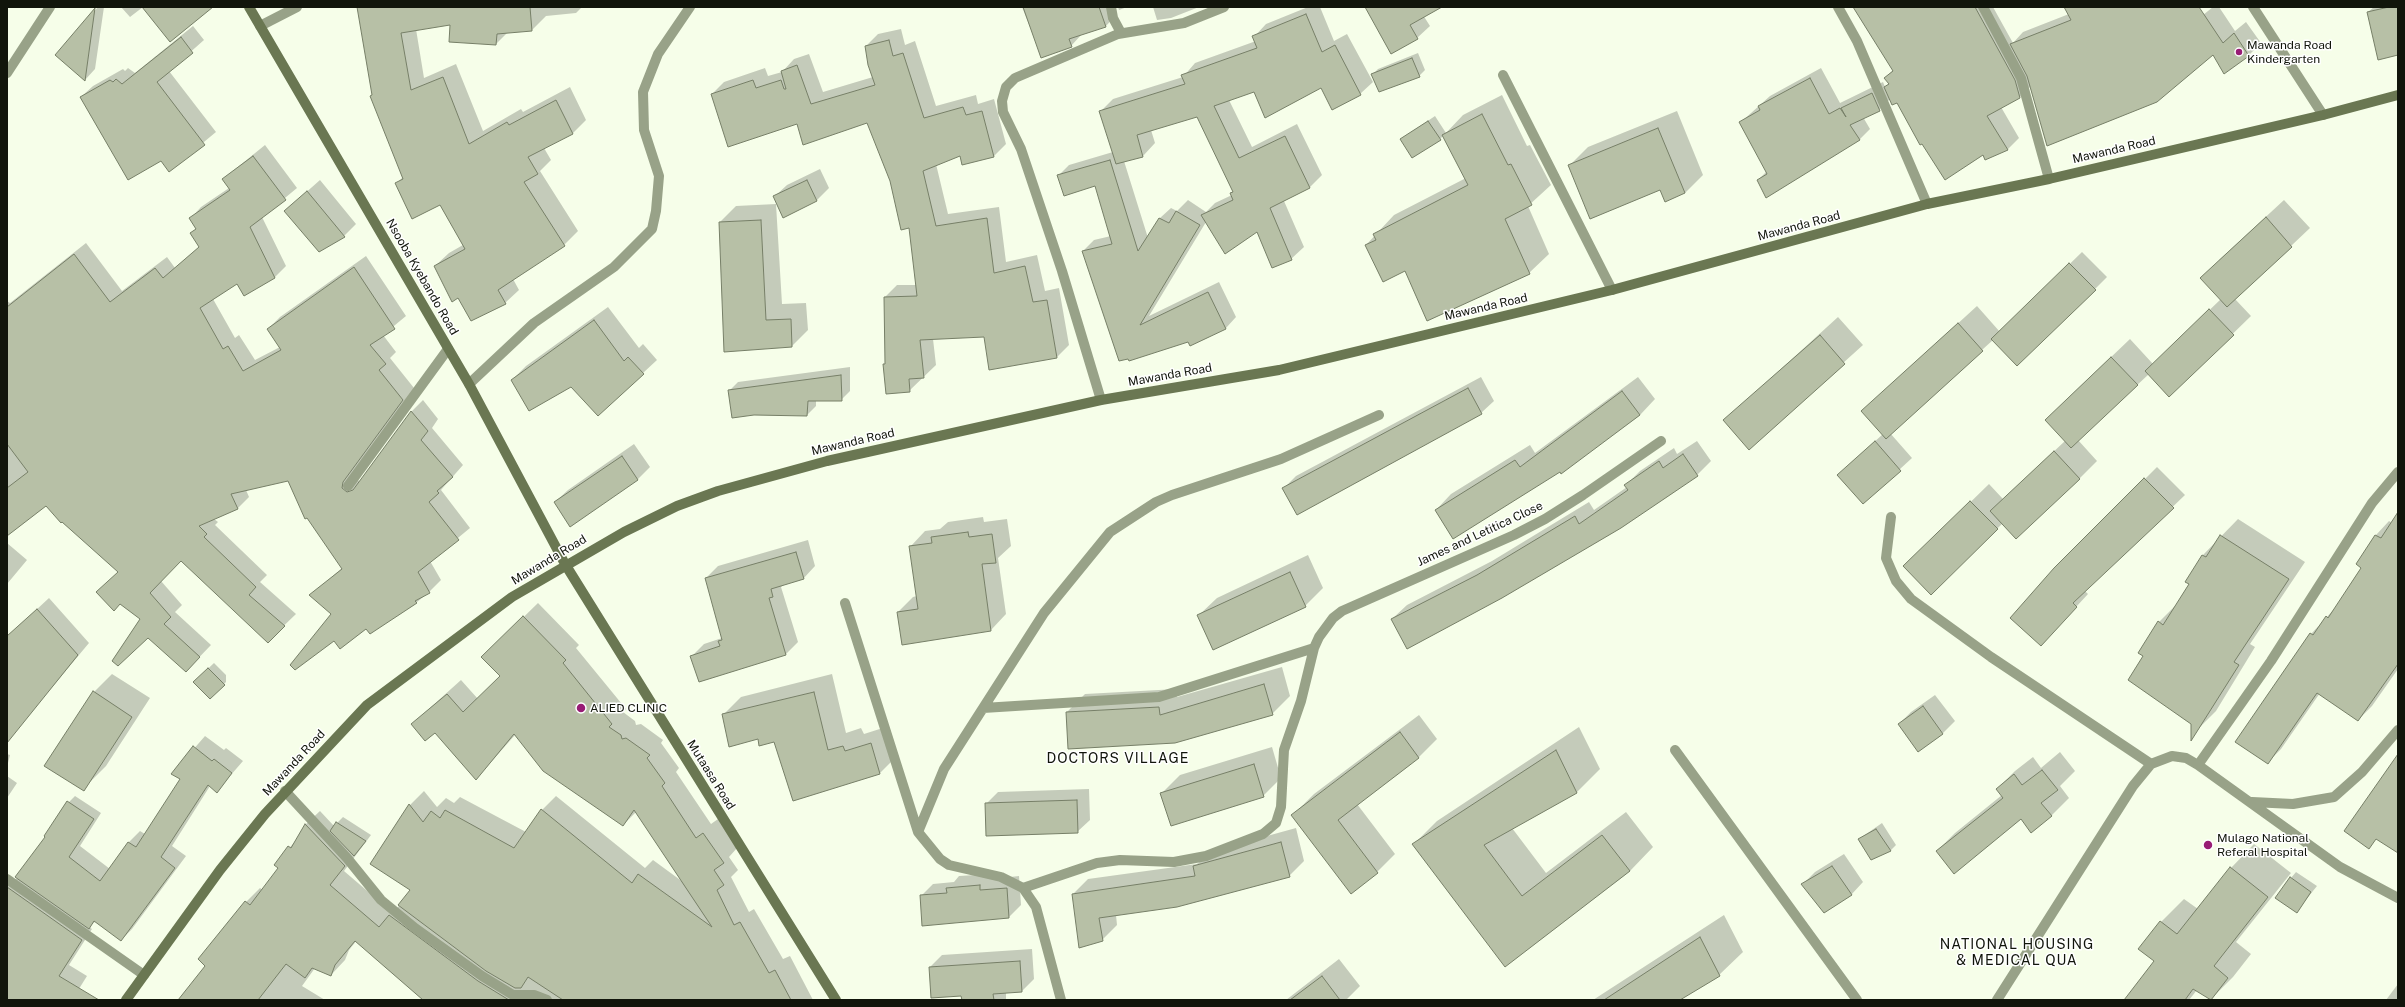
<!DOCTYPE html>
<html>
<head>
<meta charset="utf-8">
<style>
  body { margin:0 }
  #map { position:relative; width:2405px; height:1007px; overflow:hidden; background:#f6fee9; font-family:"Public Sans",sans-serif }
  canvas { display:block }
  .frame { position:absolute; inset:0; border:8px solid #11150b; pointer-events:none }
</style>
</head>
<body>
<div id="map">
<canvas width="2405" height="1007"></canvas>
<div class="frame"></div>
</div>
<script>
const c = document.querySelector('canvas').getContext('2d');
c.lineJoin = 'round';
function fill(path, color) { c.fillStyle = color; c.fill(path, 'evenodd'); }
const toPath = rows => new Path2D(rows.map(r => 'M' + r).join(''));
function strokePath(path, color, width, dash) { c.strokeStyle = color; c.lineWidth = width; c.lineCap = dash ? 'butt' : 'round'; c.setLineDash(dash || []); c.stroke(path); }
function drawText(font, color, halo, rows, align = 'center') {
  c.font = font + ' "Public Sans",sans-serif'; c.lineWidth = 3; c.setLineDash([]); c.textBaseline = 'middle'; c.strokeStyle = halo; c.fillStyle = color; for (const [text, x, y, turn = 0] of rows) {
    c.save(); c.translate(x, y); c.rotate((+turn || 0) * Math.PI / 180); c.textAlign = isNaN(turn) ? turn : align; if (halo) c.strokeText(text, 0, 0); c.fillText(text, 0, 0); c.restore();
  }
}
fill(toPath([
  [98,7,104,7,95,69,85,80,57,55],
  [121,7,143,7,130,17],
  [358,7,582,7,576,13,546,16,532,30,508,32,496,44,451,24,416,29,424,78,456,64,483,131,521,109,523,112,570,87,586,120,573,133,544,148,551,160,540,171,578,231,564,245,513,279,519,290,505,303,459,297,435,266,449,253,463,245,440,204,396,184,403,177,373,94],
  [1022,7,1114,7,1117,14,1106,26,1082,34,1071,46,1042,57],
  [1118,7,1127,7,1119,10],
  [1153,7,1199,7,1171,18,1157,20],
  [1308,7,1320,7,1334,41,1347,34,1373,82,1360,94,1321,87,1254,91,1229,100,1252,147,1297,124,1322,175,1309,188,1284,201,1304,247,1291,259,1258,231,1206,222,1149,316,1219,282,1236,317,1226,328,1191,345,1189,340,1129,360,1083,251,1094,240,1111,236,1096,185,1058,176,1069,165,1113,152,1101,111,1113,99,1183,77,1195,63,1256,41,1254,37,1266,24],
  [1197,115,1234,191,1232,195,1215,203,1206,212,1188,200,1177,211,1171,208,1160,218,1148,238,1124,161,1143,156,1155,143,1151,130],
  [1367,7,1431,7,1423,15,1430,26,1417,38],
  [1855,7,1993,7,2013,43,2023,32,2069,14,2065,7,2198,7,2203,15,2213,7,2219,7,2235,31,2246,22,2261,43,2249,55,2213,54,2031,86,2019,98,2001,107,2019,138,2007,150,1983,154,1890,99,1879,110,1863,117,1870,129,1859,140,1758,180,1767,171,1741,122,1770,96,1821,68,1840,103,1883,82,1885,87,1889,83,1885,78,1893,70],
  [2374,7,2398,7,2398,54,2368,12],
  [193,26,204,40,169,71,216,132,169,171,161,160,81,97,93,86,123,69,125,71,128,68,135,73],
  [901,29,905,45,915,41,936,106,976,95,978,104,994,99,1006,144,994,156,963,164,961,154,936,164,948,214,999,207,1006,262,1037,255,1045,291,1059,288,1069,345,1057,357,984,335,933,339,936,365,909,391,886,363,885,297,897,285,917,285,910,227,868,122,797,123,712,94,724,82,765,68,768,76,782,72,794,59,809,54,823,92,873,77,866,46,878,34],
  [1418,53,1425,70,1419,76,1372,75,1378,69],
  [1502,95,1527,146,1530,145,1551,185,1528,206,1549,254,1529,273,1405,270,1366,245,1394,215,1466,178,1444,135,1440,139,1401,139,1435,116,1446,133,1463,115],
  [1677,111,1703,175,1685,193,1570,165,1588,147],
  [265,145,297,188,262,217,286,266,274,278,238,282,213,299,235,338,239,335,255,360,280,347,268,329,280,317,366,256,406,316,383,335,396,352,390,358,414,388,353,476,359,481,361,480,412,411,423,400,438,419,432,428,463,465,441,490,470,528,430,561,441,580,429,592,416,603,367,628,332,614,311,595,342,568,288,480,246,490,249,497,237,509,214,519,218,522,215,525,267,575,260,582,296,614,268,641,182,559,161,581,182,605,175,612,211,645,186,671,141,618,119,572,46,505,7,535,7,301,10,303,86,243,122,291,167,257,175,268,200,246,191,233,197,228,190,219,201,207,229,188,223,179],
  [820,169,829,188,817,200,774,197,787,185],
  [320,180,356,224,344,236,285,211],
  [2284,200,2310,228,2235,299,2251,316,2169,396,2149,374,2078,440,2097,461,2079,479,2003,523,1931,593,1905,566,1989,484,2003,499,2065,441,2064,402,2130,339,2153,364,2221,299,2219,260],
  [776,204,782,304,806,303,808,330,792,346,725,351,720,222,736,206],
  [2082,252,2107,277,2095,289,1993,340,1890,433,1912,458,1863,503,1851,463,1883,434,1862,411,1977,306,2000,332],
  [608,307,639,348,643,344,657,360,643,373,571,386,512,380,526,366],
  [1838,317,1863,345,1749,448,1725,420],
  [850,367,850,391,841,400,816,400,816,406,807,415,729,391,738,382],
  [1481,377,1494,401,1481,413,1297,514,1284,488,1296,476],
  [1638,377,1655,399,1640,415,1560,471,1436,510,1451,494,1530,445,1535,453],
  [1697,441,1711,461,1697,475,1392,619,1407,605,1492,561,1589,502,1594,510,1627,487,1626,485,1640,471,1674,448,1677,454],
  [634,444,650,467,638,479,571,525,555,502,568,490],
  [2157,467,2185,495,2085,591,2088,594,2053,632,2058,566],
  [2398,514,2398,669,2372,706,2358,720,2320,693,2281,749,2267,763,2311,634,2338,605,2362,568,2376,535,2389,521,2392,523],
  [983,517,984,522,1007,519,1011,546,998,558,1006,614,991,630,902,643,898,612,913,597,917,596,910,547,925,531,940,529,948,522],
  [2238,519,2305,562,2250,644,2255,647,2216,711,2199,728,2145,656,2159,622,2176,605,2190,583,2187,581,2203,555],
  [808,540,815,566,803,579,785,584,781,587,798,642,786,654,699,681,692,656,704,644,722,638,706,578,718,566],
  [7,543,27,560,7,584],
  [1308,555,1323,588,1305,606,1198,616,1217,598],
  [49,598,89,643,17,729,7,721,7,637],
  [538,603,579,645,576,648,626,709,623,712,635,721,636,725,641,724,663,740,661,743,679,768,676,772,711,824,718,819,737,848,729,857,738,870,731,877,749,912,754,909,783,959,790,956,813,1000,423,1000,357,940,349,950,345,960,331,975,315,968,302,986,325,1000,179,1000,206,966,246,902,260,888,263,890,279,867,276,864,297,839,305,825,320,811,334,826,343,817,371,835,344,871,393,913,412,890,372,864,410,805,424,791,437,807,446,798,454,803,460,797,526,832,542,810,556,796,645,868,653,860,683,882,637,811,623,825,515,735,476,779,435,731,412,724,461,680,478,699,501,676,497,643],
  [214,663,226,675,226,682,210,698,194,682],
  [1282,667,1290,696,1272,714,1175,742,1067,712,1085,694,1177,689,1177,697],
  [112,674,150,698,106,766,88,784,94,692],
  [832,674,846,733,861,728,864,734,889,726,898,755,880,773,775,740,758,738,723,715,741,697],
  [1935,695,1955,721,1943,733,1919,751,1899,724,1911,712],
  [1419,715,1437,739,1419,757,1357,804,1395,854,1377,872,1296,812,1314,794],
  [1579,727,1600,769,1577,792,1512,828,1546,873,1626,812,1653,847,1630,871,1505,966,1414,844,1437,821],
  [205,736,224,750,226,748,243,761,217,791,210,786,172,846,186,856,132,929,121,940,96,921,89,927,92,929,69,965,87,976,72,1000,7,1000,7,876,15,880,18,877,47,837,63,808,75,796,101,813,80,846,110,869,129,842,140,831,145,834,181,779,172,774],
  [1272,747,1281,778,1263,796,1162,793,1180,775],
  [2060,752,2075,771,2060,786,2069,798,2051,816,2021,818,1937,851,1955,833,2002,795,1997,789,2015,771,2033,757,2041,768],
  [7,754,10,755,7,767],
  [7,776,17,783,7,798],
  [1089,789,1090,820,1077,832,986,804,998,792],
  [1882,823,1896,845,1890,851,1859,839],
  [1296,828,1304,861,1289,876,1116,915,1117,925,1102,940,1073,894,1088,879,1197,864,1209,852],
  [2254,844,2291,873,2236,942,2251,954,2233,977,2210,1000,2197,990,2189,1000,2125,1000,2156,961,2161,922,2184,899,2198,909,2231,868],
  [1844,854,1863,882,1851,895,1803,884,1815,872],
  [2296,872,2317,886,2296,912,2291,878],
  [992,874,992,879,1019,876,1021,905,1009,917,923,925,921,896,933,884,954,882,959,876],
  [1724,915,1743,952,1719,975,1678,1000,1593,1000],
  [1032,949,1034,979,1022,991,1006,992,1006,1000,962,1000,962,995,930,967,942,955],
  [1339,959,1360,986,1346,1000,1286,1000],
  [2398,984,2398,1000,2386,1000]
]), '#0003');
const building = toPath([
  [142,7,213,7,170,42,142,7],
  [357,7,530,7,532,31,497,34,496,45,449,42,450,25,401,33,411,90,443,77,469,144,507,122,509,125,556,100,573,134,528,157,538,174,524,182,565,246,498,290,506,304,471,321,458,298,452,302,434,266,465,249,440,205,412,219,395,183,403,179,370,96,372,95,357,7],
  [1023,7,1099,7,1106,27,1069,39,1072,47,1041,58,1023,7],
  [1365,7,1442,7,1410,25,1418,39,1391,54,1365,7],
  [1853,7,1975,7,2015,80,2020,98,1987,116,2008,150,1985,160,1983,155,1945,180,1922,144,1920,145,1897,103,1892,105,1884,87,1889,84,1884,78,1893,71,1853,7],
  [2064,7,2199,7,2223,43,2234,33,2249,56,2224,74,2213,55,2157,102,2047,146,2027,76,2010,44,2071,20,2064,7],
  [2389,7,2398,7,2398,55,2378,60,2367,12,2389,7],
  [95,8,85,81,55,55,95,8],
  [1306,14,1322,52,1335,45,1361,95,1332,110,1321,88,1265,118,1254,92,1214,106,1239,158,1285,136,1310,188,1270,208,1292,260,1272,268,1257,232,1225,254,1201,215,1233,200,1230,193,1233,192,1197,117,1137,135,1143,157,1116,164,1099,111,1185,84,1181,75,1257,48,1252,36,1306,14],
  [181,37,193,53,157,82,205,145,169,172,161,161,128,180,80,97,110,80,113,82,116,79,122,84,181,37],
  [889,40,893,56,903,53,924,118,963,107,966,115,982,111,994,157,962,165,960,156,923,171,936,226,987,218,994,273,1025,266,1033,302,1047,300,1057,358,989,370,984,337,920,340,924,378,909,379,910,392,886,394,883,364,885,364,884,297,917,296,909,228,901,230,890,181,867,123,803,145,797,124,728,147,711,94,753,80,756,88,781,80,784,89,786,89,781,71,797,65,811,104,875,85,868,65,865,46,889,40],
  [1412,58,1420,77,1379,92,1371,74,1412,58],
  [1810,78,1829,114,1840,108,1846,117,1841,108,1872,93,1880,111,1850,125,1860,140,1766,198,1757,180,1767,174,1766,172,1739,122,1760,110,1758,106,1810,78],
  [1482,114,1508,165,1511,164,1532,205,1505,219,1530,274,1427,321,1405,271,1383,282,1365,245,1376,240,1373,234,1468,185,1442,135,1482,114],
  [1428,121,1441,140,1412,158,1400,139,1428,121],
  [1658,128,1685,193,1665,202,1660,190,1590,219,1568,165,1658,128],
  [253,156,286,200,250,227,275,278,244,296,237,284,200,308,223,349,228,346,243,371,281,350,267,329,354,267,395,329,370,345,386,364,379,370,403,400,343,482,342,488,347,492,353,490,411,411,428,431,421,440,453,477,437,491,439,493,429,502,459,540,418,572,430,593,415,601,417,603,370,634,366,629,340,649,334,641,295,670,290,665,331,614,309,595,342,569,307,518,305,519,288,481,231,494,238,509,199,526,207,534,204,537,256,587,249,595,285,626,268,643,181,561,150,593,171,617,164,624,200,657,186,672,148,638,118,666,112,661,140,619,120,604,114,611,96,592,118,572,62,522,61,523,46,506,7,536,7,488,28,472,7,444,7,307,74,254,110,302,155,268,163,278,199,247,190,233,196,229,189,218,230,190,222,179,253,156],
  [1110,160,1138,251,1159,218,1169,223,1176,211,1200,225,1140,325,1208,292,1226,329,1190,346,1188,342,1129,361,1128,359,1119,361,1082,251,1112,244,1095,186,1064,196,1057,175,1110,160],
  [807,180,817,201,783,218,773,196,807,180],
  [307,191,345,237,319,252,284,211,307,191],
  [2266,217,2292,247,2227,307,2200,278,2266,217],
  [761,220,766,320,791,319,792,347,724,352,719,222,761,220],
  [2069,263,2096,290,2017,366,1991,339,2069,263],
  [2209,309,2234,335,2169,397,2145,371,2209,309],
  [594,320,624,361,628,357,644,374,598,416,571,387,529,411,511,380,594,320],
  [1958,323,1983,351,1886,439,1861,411,1958,323],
  [1820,335,1845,364,1749,450,1723,420,1820,335],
  [2111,357,2138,385,2071,448,2045,420,2111,357],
  [841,375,842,401,808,401,807,416,754,415,732,418,728,390,841,375],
  [1468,388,1482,414,1297,515,1282,488,1468,388],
  [1622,391,1640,415,1561,474,1560,472,1453,539,1435,510,1515,460,1520,467,1622,391],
  [1875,441,1901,471,1863,504,1837,475,1875,441],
  [2054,451,2080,479,2016,539,1990,511,2054,451],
  [1683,454,1698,476,1621,528,1502,598,1407,649,1391,619,1477,575,1575,516,1579,524,1628,490,1624,485,1659,461,1663,468,1683,454],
  [622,456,638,480,570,527,554,502,622,456],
  [2144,478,2174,508,2073,603,2077,607,2041,646,2010,618,2054,568,2144,478],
  [1970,501,1998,529,1931,595,1903,566,1970,501],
  [2398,512,2398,664,2358,721,2317,693,2268,764,2235,742,2310,633,2313,635,2326,616,2328,618,2361,568,2356,564,2375,535,2381,538,2398,512],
  [968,532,969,537,992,534,996,563,982,564,991,631,902,645,897,612,918,609,909,546,932,543,931,537,968,532],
  [2220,535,2289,579,2234,662,2239,665,2191,741,2191,724,2128,680,2143,656,2138,653,2158,621,2163,625,2189,584,2185,582,2202,555,2206,557,2220,535],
  [796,552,804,579,771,589,773,597,769,598,786,655,699,682,690,656,720,646,718,641,722,640,705,578,796,552],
  [1290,572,1306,607,1213,650,1197,615,1290,572],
  [37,609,78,655,7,743,7,636,37,609],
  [523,616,566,660,563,663,612,724,609,727,621,735,622,739,626,738,650,755,647,758,665,783,662,786,696,838,703,833,724,863,714,870,724,885,717,890,734,925,740,922,769,973,775,970,791,1000,563,1000,528,977,521,988,515,988,486,971,398,905,410,890,370,864,409,804,423,822,431,811,440,818,445,810,514,848,541,809,632,883,638,874,712,927,634,810,623,826,543,771,514,734,476,780,435,733,425,741,411,724,447,694,463,712,500,676,481,657,523,616],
  [208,668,225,685,210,699,193,682,208,668],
  [1264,684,1273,715,1175,743,1068,749,1066,712,1159,707,1160,715,1264,684],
  [93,691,132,717,84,791,44,766,93,691],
  [814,692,828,750,843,746,845,751,871,743,880,774,793,801,774,742,759,746,758,739,729,747,722,714,814,692],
  [1923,706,1943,734,1918,752,1898,724,1923,706],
  [1400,732,1419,758,1338,820,1378,873,1351,894,1291,815,1400,732],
  [193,746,212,761,214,759,232,773,217,793,208,785,161,857,175,868,121,941,94,921,89,929,15,877,45,837,44,836,67,801,94,819,69,857,100,881,128,842,136,847,180,779,171,774,193,746],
  [1556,750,1577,793,1484,845,1522,896,1602,835,1630,871,1505,967,1412,844,1556,750],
  [2398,754,2398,853,2376,839,2369,849,2344,831,2398,754],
  [1254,764,1264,797,1171,826,1160,793,1254,764],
  [2042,770,2058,790,2041,803,2052,816,2031,833,2021,819,1954,874,1936,851,2003,798,1996,789,2014,774,2022,785,2042,770],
  [1077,800,1078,833,986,836,985,803,1077,800],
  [336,822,366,841,354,856,330,831,336,822],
  [305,824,345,866,330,885,379,927,389,915,478,981,509,1000,423,1000,355,941,335,965,331,976,312,968,305,978,286,964,258,1000,178,1000,205,966,198,959,245,901,250,905,278,868,274,865,288,846,291,848,305,824],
  [1876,829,1891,851,1871,860,1858,839,1876,829],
  [1281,842,1290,877,1177,907,1099,918,1103,941,1079,948,1072,894,1195,876,1193,866,1281,842],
  [1832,866,1852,895,1824,913,1801,884,1832,866],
  [2230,867,2268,897,2214,966,2228,978,2211,1000,2193,989,2185,1000,2124,1000,2154,961,2138,949,2160,921,2177,934,2230,867],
  [2290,877,2311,892,2297,913,2275,898,2290,877],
  [980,885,980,890,1007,888,1009,918,922,926,920,895,947,893,946,888,980,885],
  [7,887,82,940,59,976,99,1000,7,1000,7,887],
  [1700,937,1720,976,1680,1000,1604,1000,1700,937],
  [1020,961,1022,992,993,994,994,1000,962,1000,961,996,931,998,929,967,1020,961],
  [1322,976,1340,1000,1290,1000,1322,976]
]);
fill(building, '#b7c0a6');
strokePath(building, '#767f67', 1);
strokePath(toPath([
  [260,26,297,7],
  [348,486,448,349],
  [1675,750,1857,1000]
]), '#98a288', 10);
strokePath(toPath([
  [1111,7,1113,18,1120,31,1118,34],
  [1838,7,1857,41,1927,204],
  [1983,7,2021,78,2049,179],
  [2253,7,2323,115],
  [7,73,50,7],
  [1503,75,1612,290],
  [469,384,534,323,614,267,652,229,656,211,659,176,644,130,643,92,658,54,690,7],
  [1101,400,1062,271,1021,149,1003,112,1002,101,1006,87,1015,78,1118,34,1184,23,1224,7],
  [1891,517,1886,558,1896,581,1911,599,1991,657,2151,764],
  [845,603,918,832,940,859,949,865,1001,877,1023,888,1036,907,1061,1000],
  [983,708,1159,697,1314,648],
  [2198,765,2271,661,2372,503,2398,472],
  [285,791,347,858,381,900,415,928,482,976,513,995,534,995,547,1000],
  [2252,802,2293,804,2334,797,2362,772,2398,730],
  [918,832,944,769,1044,613,1110,532,1156,502,1172,495,1281,459,1379,415],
  [7,879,144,975],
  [1023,888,1097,863,1120,860,1174,862,1206,856,1263,834,1276,823,1281,807,1284,750,1301,701,1314,648,1319,637,1333,618,1342,611,1514,535,1545,519,1583,495,1661,441],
  [1997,1000,2133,786,2151,764,2172,756,2186,758,2198,765,2340,867,2398,898]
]), '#98a288', 10);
strokePath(toPath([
  [249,7,469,384,565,564,836,1000],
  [126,1000,220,870,265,814,367,705,512,597,624,532,677,506,718,491,827,461,1101,400,1279,370,1612,290,1927,204,2049,179,2323,115,2398,95]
]), '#6a7752', 10);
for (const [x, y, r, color] of [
  [2239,52,4,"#981c75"],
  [581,708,5,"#981c75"],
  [2208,845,5,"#981c75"]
]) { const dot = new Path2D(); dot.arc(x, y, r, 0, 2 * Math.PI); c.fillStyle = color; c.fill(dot); strokePath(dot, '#fff', 1.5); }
drawText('12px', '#11150b', '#fff', [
  ["Mawanda Road",2247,45],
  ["Kindergarten",2247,59],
  ["ALIED CLINIC",590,708],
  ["Mulago National",2217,838],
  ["Referal Hospital",2217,852]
], 'left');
drawText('12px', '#11150b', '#fff', [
  ["Mawanda Road",2114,150,-13],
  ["Mawanda Road",1799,226,-15],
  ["Nsooba Kyebando Road",422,277,60],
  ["Mawanda Road",1486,307,-13],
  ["Mawanda Road",1170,375,-10],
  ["Mawanda Road",853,442,-13],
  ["James and Letitica Close",1480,534,-25],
  ["Mawanda Road",549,560,-31],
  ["Mawanda Road",294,763,-47],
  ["Mutaasa Road",711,775,58]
]);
c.letterSpacing = '1px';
drawText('14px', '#11150b', '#fff', [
  ["DOCTORS VILLAGE",1118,759],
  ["NATIONAL HOUSING",2017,945],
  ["& MEDICAL QUA",2017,961]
]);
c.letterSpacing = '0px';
</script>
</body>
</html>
